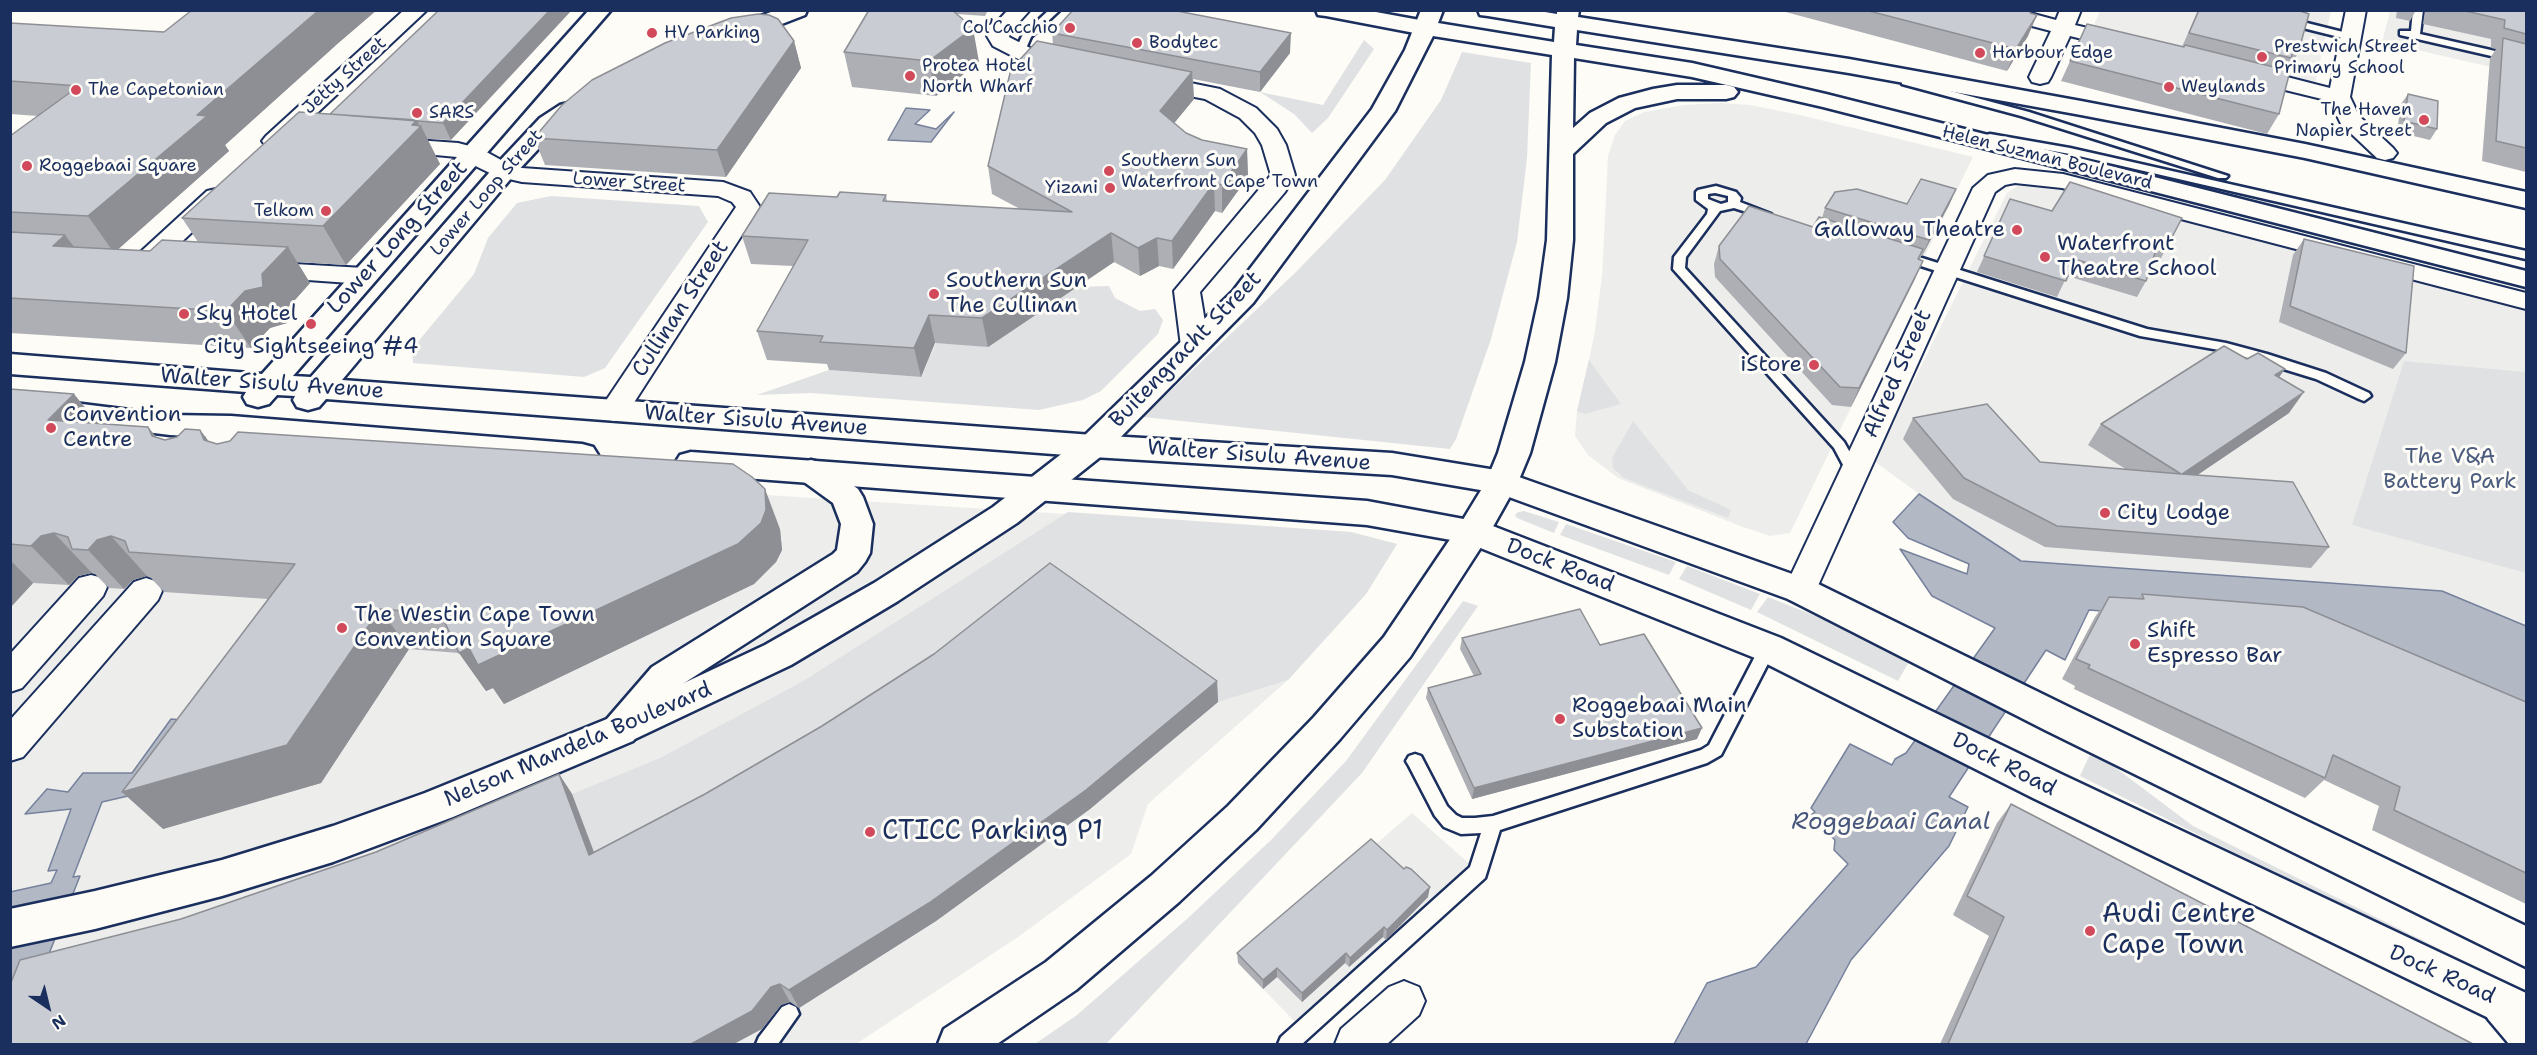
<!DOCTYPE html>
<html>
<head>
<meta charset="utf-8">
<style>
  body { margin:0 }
  #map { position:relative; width:2537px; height:1055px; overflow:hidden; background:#fdfcf7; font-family:"Shantell Sans",sans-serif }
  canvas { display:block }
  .frame { position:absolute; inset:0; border:12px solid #1b2f5e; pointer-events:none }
  .north { position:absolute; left:18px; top:977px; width:60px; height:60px; -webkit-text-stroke:4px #fdfcf7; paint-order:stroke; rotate:145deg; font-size:16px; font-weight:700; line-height:24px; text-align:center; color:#1b2f5e }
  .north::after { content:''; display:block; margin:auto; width:21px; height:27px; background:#1b2f5e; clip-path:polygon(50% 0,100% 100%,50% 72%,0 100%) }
</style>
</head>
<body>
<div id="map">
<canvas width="2537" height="1055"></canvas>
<div class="frame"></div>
<div class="north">N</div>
</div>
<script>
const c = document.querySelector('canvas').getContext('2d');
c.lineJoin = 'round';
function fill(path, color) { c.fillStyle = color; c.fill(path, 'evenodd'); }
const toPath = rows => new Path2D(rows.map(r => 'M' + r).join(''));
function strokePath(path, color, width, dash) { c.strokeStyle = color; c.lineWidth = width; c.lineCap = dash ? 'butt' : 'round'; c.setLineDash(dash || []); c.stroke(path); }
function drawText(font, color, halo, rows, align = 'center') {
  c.font = font + ' "Shantell Sans",sans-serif'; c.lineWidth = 6; c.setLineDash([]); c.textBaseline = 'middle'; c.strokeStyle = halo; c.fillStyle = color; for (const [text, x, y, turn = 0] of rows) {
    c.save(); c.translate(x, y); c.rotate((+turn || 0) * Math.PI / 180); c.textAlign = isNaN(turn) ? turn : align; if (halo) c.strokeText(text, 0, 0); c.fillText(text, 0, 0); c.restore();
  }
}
fill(toPath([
  [2100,11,2331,11,2315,84,2092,29],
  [2390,11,2526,11,2526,75,2382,42],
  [1720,103,1750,105,1800,115,1973,157,1790,533,1770,536,1743,527,1618,478,1588,455,1575,436,1577,411,1594,337,1602,276,1608,156,1615,135,1625,121,1644,112,1684,105],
  [2024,182,2042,182,2526,306,2526,626,2442,591,2021,561,1919,494,1874,461,2007,193],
  [10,447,1351,532,1397,544,1366,594,1288,680,1148,804,1131,854,1018,937,856,1044,11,1044],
  [1412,813,1473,867,1299,1026,1238,963]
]), '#edeeec');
fill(toPath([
  [1364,40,1374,49,1328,118,1312,133,1294,114,1260,92,1323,105],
  [1462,52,1531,63,1527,158,1517,242,1491,339,1456,439,1450,449,1143,417,1297,271,1385,180,1441,100],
  [551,196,699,206,708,222,605,368,584,377,413,363,412,349,474,274,488,238,517,203],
  [1109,286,1115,298,1140,311,1155,309,1163,320,1158,334,1101,391,1083,400,1039,410,811,393,757,395,829,370,921,377,936,343,988,346,1076,287],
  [1589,360,1621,404,1585,414,1577,411],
  [2404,361,2526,372,2526,573,2352,525],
  [1633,421,1688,490,1731,510,1728,518,1624,478,1613,468,1612,458],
  [1524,511,1559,522,1554,533,1517,518,1515,515,1518,512],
  [1068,512,1351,532,1397,544,1366,594,1288,680,1218,702,1053,584,602,874,572,794,660,758,805,680],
  [1566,524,1676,562,1669,575,1560,535],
  [1687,566,1760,594,1751,610,1679,579],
  [1768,597,1818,617,1910,660,1898,681,1757,612],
  [1463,601,1478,606,1362,773,1106,1044,1035,1044,1077,1015,1188,918,1271,840,1346,761],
  [2092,750,2193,826,2526,992,2526,997,2080,776]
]), '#e0e1e3');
const water = toPath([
  [906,108,930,110,915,124,936,129,954,112,931,142,888,140,906,108],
  [1919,494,2021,561,2442,591,2526,626,2526,709,2340,630,2089,610,2065,660,2046,650,1949,797,1968,807,1949,846,1851,960,1806,1044,1674,1044,1707,983,1756,967,1848,864,1834,850,1835,840,1809,816,1815,812,1811,808,1850,744,1892,765,1895,759,1906,753,1995,628,1932,596,1900,549,1967,574,1969,564,1908,538,1893,522,1919,494],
  [171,719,232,724,141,793,102,802,73,877,80,876,13,1044,10,1044,10,892,51,883,57,870,48,871,71,809,25,814,47,789,68,792,83,773,132,773,171,719]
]);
fill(water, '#b3b8c5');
strokePath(water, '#76819c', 1.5);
const lane = toPath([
  [1049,10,1060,10,1031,37,1024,53,1016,53,1015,51,1023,34,1049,10],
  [2413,10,2423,10,2420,34,2526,58,2526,64,2400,35,2400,31,2411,31,2413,10],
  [2287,18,2355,35,2356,37,2351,40,2283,23,2282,21,2287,18],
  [1906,79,2029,112,2228,176,2226,178,2218,178,2021,116,1902,84,1902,80,1906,79],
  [1990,134,2070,148,2526,251,2526,259,2070,154,1986,139,1986,135,1990,134],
  [1716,186,1736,192,1741,198,1740,202,1771,214,1765,218,1734,208,1720,211,1686,257,1685,268,1844,442,1861,472,1859,476,1849,476,1834,448,1673,269,1674,257,1707,214,1708,209,1696,200,1696,192,1698,190,1716,186],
  [1715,193,1728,196,1728,202,1721,204,1708,199,1708,194,1715,193],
  [1903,252,2147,329,2226,343,2267,354,2326,373,2369,393,2371,396,2364,401,2359,399,2316,379,2225,351,2140,336,1899,259,1897,256,1903,252],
  [1768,642,1774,643,1776,648,1721,755,1707,763,1500,830,1485,878,1302,1044,1278,1044,1281,1037,1470,867,1481,833,1461,834,1444,827,1435,816,1409,766,1406,761,1409,756,1415,754,1421,756,1447,806,1456,815,1462,818,1475,818,1493,816,1701,750,1709,745,1762,643,1768,642],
  [2495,1002,2502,1005,2526,1035,2526,1044,2509,1044,2488,1019,2485,1012,2488,1005,2495,1002],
  [789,1004,796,1007,799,1014,778,1044,756,1044,759,1037,782,1007,789,1004]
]);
const street = toPath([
  [404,10,427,10,282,146,274,148,266,146,262,141,266,136,404,10],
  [1008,10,1030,10,1010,32,1009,37,1038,52,1075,59,1078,64,1075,69,1067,71,1024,62,993,46,987,36,989,30,1008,10],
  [1983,10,2019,10,2056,20,2060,10,2081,10,2075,25,2134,39,2137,44,2134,49,2126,50,2070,36,2051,77,2048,82,2040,84,2032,82,2029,77,2051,31,1986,14,1983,10],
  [2346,10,2366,10,2350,97,2359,116,2393,148,2397,153,2393,158,2385,160,2377,158,2341,124,2330,101,2236,78,2233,73,2236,68,2244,66,2330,88,2346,10],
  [1151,75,1220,89,1256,108,1277,129,1286,145,1295,175,1285,192,1200,292,1209,346,1205,352,1195,355,1185,352,1181,346,1174,291,1271,175,1262,145,1255,133,1240,118,1205,99,1143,87,1140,82,1143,77,1151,75],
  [389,138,458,143,481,149,512,166,522,168,723,182,750,192,760,207,624,418,614,421,604,418,599,411,736,207,732,202,718,196,522,182,496,176,457,157,381,150,377,145,381,140,389,138],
  [2015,169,2063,174,2526,293,2526,309,2062,188,2015,183,2005,185,1995,192,1816,590,1812,599,1800,603,1788,599,1784,590,1973,188,1988,175,2015,169],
  [216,189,225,191,228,196,225,201,153,269,144,271,135,269,131,263,135,257,207,191,216,189],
  [260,262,364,268,373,270,377,276,373,282,364,284,251,276,247,270,251,264,260,262],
  [231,417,241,420,246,427,241,434,208,475,197,478,186,475,182,467,186,459,221,420,231,417],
  [91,575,103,578,107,587,103,596,22,688,10,692,10,654,79,578,91,575],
  [146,578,158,582,162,591,158,600,23,757,10,761,10,720,134,582,146,578],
  [1404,981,1419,987,1425,1001,1419,1015,1387,1044,1335,1044,1341,1029,1389,987,1404,981]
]);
const secondary = toPath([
  [589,10,611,10,293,376,311,377,495,166,540,118,560,105,568,103,576,105,580,110,576,115,558,128,513,176,342,380,1093,435,1392,453,1502,471,1812,581,2071,708,2526,926,2526,967,2045,730,1788,599,1498,493,1392,475,1093,457,326,399,319,407,308,410,297,407,293,400,295,396,277,395,269,404,258,407,247,404,243,397,246,392,10,374,10,354,262,374,589,10],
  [776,10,807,10,805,15,743,39,735,41,727,39,724,34,727,29,776,10],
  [1316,10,1365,10,1425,21,1433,23,1436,28,1433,33,1425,35,1326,16,1318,15,1316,10],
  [10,395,170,415,231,416,582,444,593,447,598,455,593,463,582,466,231,438,170,435,10,415,10,395],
  [691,452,1367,501,1485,523,1781,638,2061,774,2526,993,2526,1036,2033,798,1755,658,1468,543,1367,525,691,474,680,471,675,463,680,455,691,452]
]);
const primary = toPath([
  [1421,10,1443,10,1438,23,1554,42,1555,27,1488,16,1480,15,1478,10,1533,10,1557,14,1557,10,1579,10,1578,17,1849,59,2081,101,2305,144,2526,192,2526,208,2305,158,2081,115,1849,73,1577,30,1576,45,1692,63,1826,94,2526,271,2526,287,1823,107,1692,77,1574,58,1573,128,1590,113,1619,98,1653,89,1677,85,1726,85,1734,87,1738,92,1734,97,1726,99,1677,99,1635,108,1606,123,1573,154,1573,240,1567,298,1555,362,1530,453,1518,482,1485,541,1410,657,1340,739,1256,830,1179,902,1076,990,997,1044,938,1044,944,1029,1046,962,1151,876,1228,806,1314,717,1384,637,1461,523,1486,482,1498,453,1525,362,1539,298,1547,240,1552,55,1433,36,1395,111,1253,303,1104,454,1017,523,898,601,791,665,620,746,607,741,601,730,607,719,765,645,874,583,993,507,1082,438,1233,291,1372,109,1405,50,1421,10]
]);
const highway = toPath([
  [811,460,822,463,858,489,863,497,873,524,870,553,865,562,857,572,678,687,633,741,453,817,333,862,222,896,95,929,10,947,10,909,95,891,222,860,333,826,425,793,607,719,652,667,833,554,837,550,841,524,833,503,800,479,795,471,800,463,811,460]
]);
strokePath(lane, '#1b2f5e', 5);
strokePath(street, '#1b2f5e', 4);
strokePath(secondary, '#1b2f5e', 5);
strokePath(primary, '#1b2f5e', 5);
strokePath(highway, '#1b2f5e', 5);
fill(lane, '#fdfcf7');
fill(street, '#fdfcf7');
fill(secondary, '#fdfcf7');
fill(primary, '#fdfcf7');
fill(highway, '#fdfcf7');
fill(toPath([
  [439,10,451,140,427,139,440,164,346,265,297,262,310,283,286,310,287,323,270,328,251,348,10,333,10,136,38,116,10,114,10,23,335,46,225,145,229,151,118,249,150,251,198,242,182,218,330,114],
  [869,10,988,10,985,16,957,14,979,62,936,96,852,87,844,52],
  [1778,10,2033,10,2031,11,2030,14,2028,36,2007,71],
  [2198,10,2309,10,2307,13,2298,53,2289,68,2286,67,2285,69,2279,114,2267,134,2061,81,2087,24,2182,47],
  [2397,10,2416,10,2410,21,2396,18],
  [2425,10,2526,10,2526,172,2482,161,2490,58,2496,49,2491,48,2491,39,2423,24],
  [1052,33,1290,53,1260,92,1193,79,1194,99,1174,123,1186,133,1202,140,1247,149,1248,177,1222,213,1215,211,1173,269,1159,266,1140,276,1114,262,988,347,935,343,921,377,829,370,827,364,767,360,757,331,793,266,751,264,742,236,837,197,886,195,887,201,1020,209,992,194,988,166,1053,44],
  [794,41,801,68,726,177,545,165,534,138],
  [2408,94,2437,129,2430,140,2397,132,2401,104],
  [2070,182,2169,243,2160,260,2154,258,2146,281,2137,297,2067,276,2057,297,1977,272,2010,199,2052,211],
  [1956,189,1949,205,1922,256,1921,256,1915,279,1851,407,1832,405,1715,277,1714,264,1719,246,1813,227,1822,218,1825,208,1907,204],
  [2304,239,2406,353,2393,369,2279,322,2293,255],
  [2279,377,2289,413,2197,475,2329,547,2311,568,2045,547,1953,499,1903,439,1913,418,2040,462,2127,470,2088,445,2101,424],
  [10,389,98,423,148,427,157,438,165,440,200,430,209,442,217,444,780,529,782,550,776,562,754,584,504,704,493,688,486,691,459,653,409,649,321,783,163,829,268,599,164,592,151,578,147,576,133,580,124,589,109,588,95,574,92,573,78,576,69,585,33,583,10,608],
  [2142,594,2526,702,2526,904,2372,830,2379,806,2324,780,2305,798,2074,689,2075,686,2062,679,2095,617,2109,597,2138,599],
  [1462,638,1600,645,1697,739,1472,799,1426,698,1428,688,1474,676,1460,649],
  [1217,681,1218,702,1090,809,936,921,799,1008,790,1002,781,1005,762,1029,181,919,376,852,559,774,572,794,594,852],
  [2011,804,2473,1044,1940,1044,1989,936,1953,915,1997,823],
  [1428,897,1386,940,1383,937,1349,967,1345,963,1302,1002,1277,977,1263,989,1238,963,1237,953]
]), '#adafb5');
fill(toPath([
  [319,10,377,10,335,46,225,145,229,151,114,253,88,216,197,115],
  [550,10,572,10,451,140,443,123],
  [2037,15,2028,36,2007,71,2016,49],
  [973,28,979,62,936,96,929,61],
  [1291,33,1290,53,1260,92,1260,72],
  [794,41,801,68,726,177,717,150],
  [1192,72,1194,99,1162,138,1160,111],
  [417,120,420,127,421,126,440,164,346,265,323,226],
  [1247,149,1248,177,1222,213,1222,185],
  [1214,183,1215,211,1173,269,1172,241],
  [1956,189,1949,205,1922,256,1929,240],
  [1111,233,1114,262,988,347,982,318],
  [65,235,93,272,53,246],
  [1157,238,1159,266,1140,276,1138,248],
  [288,247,310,283,286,310,287,323,270,328,251,348,226,311],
  [1923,261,1915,279,1851,407,1859,388],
  [929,315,935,343,921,377,914,348],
  [2285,369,2270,390,2275,375],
  [2304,392,2289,413,2168,495,2182,474],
  [74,394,107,434,48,420],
  [148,427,180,467,152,436],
  [200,430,231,470,204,440],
  [765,489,780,529,782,550,776,562,754,584,504,704,493,688,486,691,459,653],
  [54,533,92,573,78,576,69,585,31,546,41,536],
  [111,536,147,576,133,580,124,589,88,550,97,540],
  [10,560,33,583,10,608],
  [380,609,409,649,321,783,163,829,122,792],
  [1217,681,1218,702,1090,809,936,921,799,1008,789,990],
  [1702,728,1697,739,1472,799,1474,788],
  [559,774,572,794,602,874,589,855],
  [1430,887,1428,897,1386,940,1387,930],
  [1384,927,1383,937,1349,967,1350,958],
  [1346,953,1345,963,1302,1002,1302,993],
  [1277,968,1277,977,1263,989,1263,980],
  [780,984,790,1002,781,1005,762,1029,734,1044,691,1044,771,987]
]), '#8d8f94');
const building = toPath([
  [192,10,319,10,197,115,207,116,88,216,10,212,10,136,79,86,10,81,10,23,164,32,192,10],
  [439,10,550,10,443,123,330,114,439,10],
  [869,10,952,10,973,28,929,61,844,52,869,10],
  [1073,10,1172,10,1291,33,1260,72,1052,33,1073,10],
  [1865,10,2031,10,2030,13,2037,15,2016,49,1865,10],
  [2199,10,2297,10,2309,14,2298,53,2293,52,2291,58,2189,33,2199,10],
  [2461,10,2526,10,2526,34,2504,28,2505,20,2461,10],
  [758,14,769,15,778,19,794,41,717,150,534,138,562,105,592,80,665,43,731,18,758,14],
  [2087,24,2184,47,2185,45,2290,71,2279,114,2070,61,2087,24],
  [2503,38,2526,44,2526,148,2496,141,2503,38],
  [1037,41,1192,72,1160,111,1186,133,1202,140,1247,149,1222,185,1214,183,1172,241,1157,238,1138,248,1111,233,982,318,929,315,914,348,820,342,823,336,757,331,808,240,742,236,769,193,837,197,840,192,886,195,883,201,1072,212,988,166,1011,69,1037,41],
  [2408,94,2438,101,2437,129,2404,121,2408,94],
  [299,112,417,120,412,125,421,126,323,226,182,218,299,112],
  [1921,179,1956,189,1929,240,1825,208,1835,192,1857,189,1907,204,1921,179],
  [2070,182,2182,218,2169,243,2159,240,2146,281,2074,259,2066,281,1984,256,2010,199,2052,211,2070,182],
  [1749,206,1813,227,1819,217,1923,249,1918,259,1923,261,1859,388,1840,387,1720,259,1719,246,1749,206],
  [10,232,65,235,53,246,150,251,162,240,288,247,262,274,263,287,245,291,226,311,10,298,10,232],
  [2304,239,2414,266,2406,353,2290,306,2304,239],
  [2224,346,2247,359,2258,353,2285,369,2275,375,2304,392,2182,474,2293,482,2329,547,2057,526,1964,478,1913,418,1987,404,2040,462,2181,474,2101,424,2224,346],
  [10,389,74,394,48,420,148,427,152,436,165,440,177,437,185,429,200,430,204,440,217,444,230,441,238,432,733,464,752,477,765,489,766,510,761,523,738,544,478,665,469,648,459,653,441,614,380,609,287,745,122,792,295,564,129,552,125,541,111,536,97,540,88,550,72,549,68,537,54,533,41,536,31,546,10,544,10,389],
  [1050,563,1217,681,1086,790,929,903,789,990,780,984,771,987,752,1011,691,1044,10,1044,10,985,20,960,181,919,376,852,559,774,589,855,705,794,822,726,934,654,1050,563],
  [2142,594,2303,607,2526,702,2526,873,2394,810,2400,787,2333,755,2325,778,2088,668,2090,665,2076,659,2109,597,2144,599,2142,594],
  [1580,609,1600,645,1644,634,1702,728,1474,788,1428,688,1481,674,1462,638,1580,609],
  [2011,804,2473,1044,1948,1044,2004,917,1967,896,2011,804],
  [1371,839,1404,869,1406,867,1411,869,1430,887,1387,930,1384,927,1350,958,1346,953,1302,993,1277,968,1263,980,1237,953,1371,839]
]);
fill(building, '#c9ccd3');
strokePath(building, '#8d8f94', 1.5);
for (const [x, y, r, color] of [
  [1070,28,6,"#d1495b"],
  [652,33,6,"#d1495b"],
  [1137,43,6,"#d1495b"],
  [1980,53,6,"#d1495b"],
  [2262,57,6,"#d1495b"],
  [910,76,6,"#d1495b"],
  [2169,87,6,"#d1495b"],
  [76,90,6,"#d1495b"],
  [417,113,6,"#d1495b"],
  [2424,120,6,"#d1495b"],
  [27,166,6,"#d1495b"],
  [1109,171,6,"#d1495b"],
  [1110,188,6,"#d1495b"],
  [326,211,6,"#d1495b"],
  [2017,230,6,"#d1495b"],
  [2045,257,6,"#d1495b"],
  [934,294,6,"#d1495b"],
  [184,314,6,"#d1495b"],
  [311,324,6,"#d1495b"],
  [1814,365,6,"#d1495b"],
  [51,428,6,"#d1495b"],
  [2105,513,6,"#d1495b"],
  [342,628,6,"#d1495b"],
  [2135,644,6,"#d1495b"],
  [1560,719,6,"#d1495b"],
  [870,832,6,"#d1495b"],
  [2090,931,6,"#d1495b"]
]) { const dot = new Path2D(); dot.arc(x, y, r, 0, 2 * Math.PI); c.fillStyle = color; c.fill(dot); strokePath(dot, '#fdfcf7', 2); }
drawText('18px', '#1b2f5e', '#fdfcf7', [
  ["Col’Cacchio",1058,28,"right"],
  ["HV Parking",664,33],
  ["Bodytec",1149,43],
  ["Prestwich Street",2274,47],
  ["Primary School",2274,68],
  ["Harbour Edge",1992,53],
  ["Protea Hotel",922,66],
  ["North Wharf",922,87],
  ["Weylands",2181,87],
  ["The Capetonian",88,90],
  ["The Haven",2412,110,"right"],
  ["Napier Street",2412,131,"right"],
  ["SARS",429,113],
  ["Southern Sun",1121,161],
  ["Waterfront Cape Town",1121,182],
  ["Roggebaai Square",39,166],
  ["Yizani",1098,188,"right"],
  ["Telkom",314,211,"right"]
], 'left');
drawText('18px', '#1b2f5e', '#fdfcf7', [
  ["Jetty Street",345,76,-42],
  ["Helen Suzman Boulevard",2047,158,14],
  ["Lower Street",629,183,4],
  ["Lower Loop Street",487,193,-49]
]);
drawText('22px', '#1b2f5e', '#fdfcf7', [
  ["Galloway Theatre",2005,230,"right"],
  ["Waterfront",2057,244],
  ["Theatre School",2057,269],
  ["Southern Sun",946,281],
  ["The Cullinan",946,306],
  ["Sky Hotel",196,314],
  ["City Sightseeing #4",311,347,"center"],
  ["iStore",1802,365,"right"],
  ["Convention",63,415],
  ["Centre",63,440],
  ["City Lodge",2117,513],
  ["The Westin Cape Town",354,615],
  ["Convention Square",354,640],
  ["Shift",2147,631],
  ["Espresso Bar",2147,656],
  ["Roggebaai Main",1572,706],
  ["Substation",1572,731]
], 'left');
drawText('22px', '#1b2f5e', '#fdfcf7', [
  ["Lower Long Street",398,238,-48],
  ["Cullinan Street",681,309,-57],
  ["Buitengracht Street",1186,350,-46],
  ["Alfred Street",1898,374,-66],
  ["Walter Sisulu Avenue",272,384,4],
  ["Walter Sisulu Avenue",756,421,4],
  ["Walter Sisulu Avenue",1259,456,4],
  ["Dock Road",1560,566,21],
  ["Nelson Mandela Boulevard",578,745,-23],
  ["Dock Road",2004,765,27],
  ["Dock Road",2442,975,24]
]);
drawText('22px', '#4c5c7f', '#fdfcf7', [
  ["The V&A",2450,457],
  ["Battery Park",2450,482]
]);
drawText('italic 24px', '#49587d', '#fdfcf7', [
  ["Roggebaai Canal",1891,823]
]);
drawText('27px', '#1b2f5e', '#fdfcf7', [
  ["CTICC Parking P1",882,832],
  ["Audi Centre",2102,915],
  ["Cape Town",2102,946]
], 'left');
</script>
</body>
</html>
